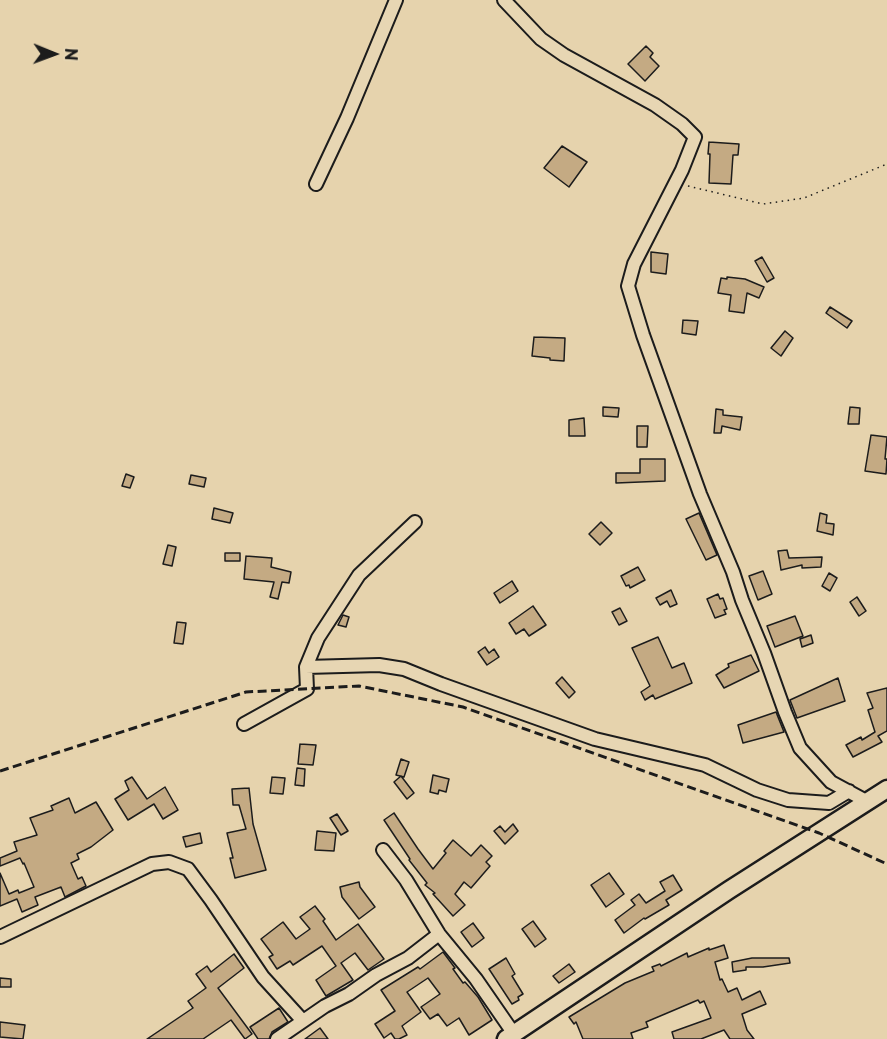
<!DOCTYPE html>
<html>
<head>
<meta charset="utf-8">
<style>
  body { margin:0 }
  #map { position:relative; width:887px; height:1039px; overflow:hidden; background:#e6d3ad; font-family:"Playpen Sans",sans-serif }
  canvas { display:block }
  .north { position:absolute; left:24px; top:24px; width:60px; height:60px; -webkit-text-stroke:4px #e7d6b3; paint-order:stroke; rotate:91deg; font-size:16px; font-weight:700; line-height:24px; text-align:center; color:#1c1c1c }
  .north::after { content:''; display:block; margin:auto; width:21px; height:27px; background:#1c1c1c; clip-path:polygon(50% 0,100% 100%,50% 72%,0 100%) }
</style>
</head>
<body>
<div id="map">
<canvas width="887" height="1039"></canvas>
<div class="north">N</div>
</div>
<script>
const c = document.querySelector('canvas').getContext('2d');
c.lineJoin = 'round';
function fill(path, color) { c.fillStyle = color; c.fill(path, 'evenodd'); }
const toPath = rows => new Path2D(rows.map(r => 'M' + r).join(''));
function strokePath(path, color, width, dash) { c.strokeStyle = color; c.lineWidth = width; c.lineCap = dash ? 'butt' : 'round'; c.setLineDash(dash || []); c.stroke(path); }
const building = toPath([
  [646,46,653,53,650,57,659,66,645,81,628,64,646,46],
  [709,142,739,144,738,155,733,155,731,184,709,183,710,154,708,154,709,142],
  [562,146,587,162,569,187,544,168,562,146],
  [651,252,668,254,666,274,651,272,651,252],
  [762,257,774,278,767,282,755,261,762,257],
  [727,277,745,279,764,287,759,298,747,293,744,313,729,311,731,295,718,293,721,278,727,279,727,277],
  [830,307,852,321,847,328,826,313,830,307],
  [683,320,698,321,696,335,682,333,683,320],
  [785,331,793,338,781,356,771,348,785,331],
  [534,337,565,338,564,361,550,360,550,358,532,356,534,337],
  [603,407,619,408,618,417,603,416,603,407],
  [850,407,860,408,859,424,848,424,850,407],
  [716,409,723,410,723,415,742,417,740,430,722,426,721,433,714,433,716,409],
  [584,418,585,436,569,436,569,420,584,418],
  [637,426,648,426,647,447,637,447,637,426],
  [871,435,887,437,885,459,887,459,886,474,865,471,871,435],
  [640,459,665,459,665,481,616,483,616,473,640,473,640,459],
  [126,474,134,477,130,488,122,486,126,474],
  [191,475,206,478,204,487,189,484,191,475],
  [214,508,233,513,230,523,212,519,214,508],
  [699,513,717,555,706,560,686,519,699,513],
  [820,513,827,515,826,523,834,524,833,535,817,531,820,513],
  [601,522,612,533,600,545,589,534,601,522],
  [168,545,176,547,172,566,163,564,168,545],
  [787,550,789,558,822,557,821,567,802,568,802,565,781,570,778,551,787,550],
  [225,553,240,553,240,561,225,561,225,553],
  [246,556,272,558,271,567,291,572,289,583,282,582,278,599,270,597,274,582,244,579,246,556],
  [638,567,645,580,630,588,629,585,626,586,621,576,638,567],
  [763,571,772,594,758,600,749,576,763,571],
  [829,573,837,578,830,591,822,586,829,573],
  [512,581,518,591,500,603,494,593,512,581],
  [671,590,677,604,670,607,667,601,660,605,656,598,671,590],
  [718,594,720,599,723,598,727,609,724,610,726,614,715,618,707,599,718,594],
  [857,597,866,611,859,616,850,602,857,597],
  [533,606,546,625,529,636,524,629,516,634,509,623,533,606],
  [620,608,627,621,619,625,612,612,620,608],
  [343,615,349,617,346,627,338,625,343,615],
  [795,616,803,636,775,647,767,626,795,616],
  [177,622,186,623,183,644,174,643,177,622],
  [811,635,813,643,802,647,800,639,811,635],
  [658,637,672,668,684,663,692,683,655,699,653,695,645,700,641,692,650,686,632,648,658,637],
  [485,647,489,653,494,649,499,657,487,665,478,652,485,647],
  [751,655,759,671,724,688,716,675,729,667,728,664,751,655],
  [562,677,575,692,569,698,556,683,562,677],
  [838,678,845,701,797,718,790,700,838,678],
  [887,688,887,731,878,736,882,742,853,757,846,745,861,737,862,740,875,732,868,710,873,708,867,693,887,688],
  [776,712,784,732,743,743,738,725,776,712],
  [300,744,316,745,313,765,298,764,300,744],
  [401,759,409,762,404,777,396,775,401,759],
  [297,768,305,769,304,786,295,785,297,768],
  [433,775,449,779,446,792,439,790,438,794,430,792,433,775],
  [401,776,414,793,407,799,394,782,401,776],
  [132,777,147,799,165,787,178,810,163,819,154,804,128,820,115,799,129,790,125,781,132,777],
  [272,777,285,778,283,794,270,793,272,777],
  [249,788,253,824,266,870,235,878,230,858,233,858,227,833,246,829,239,805,233,805,232,789,249,788],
  [69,798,75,813,96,802,113,830,91,847,77,854,79,859,71,863,78,879,82,877,86,886,65,897,61,887,35,897,38,905,22,912,17,899,0,906,0,873,9,894,18,890,19,893,34,887,24,863,23,864,20,858,0,866,0,858,17,851,14,842,37,835,30,818,53,810,51,806,69,798],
  [394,813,418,849,433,869,446,853,444,851,453,840,471,856,481,845,492,856,486,862,490,866,471,888,464,882,455,894,465,905,453,916,433,894,435,893,425,885,427,883,409,860,410,859,384,820,394,813],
  [337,814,348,831,341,835,330,818,337,814],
  [513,824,518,831,505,844,494,831,500,826,505,832,513,824],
  [317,831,336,833,334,851,315,850,317,831],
  [200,833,202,843,186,847,183,837,200,833],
  [609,873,624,894,606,907,591,885,609,873],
  [673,875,682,890,666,900,669,905,645,919,644,918,624,933,615,920,635,905,631,900,639,894,646,903,665,891,660,882,673,875],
  [359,882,360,887,375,907,359,919,342,897,340,887,359,882],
  [315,906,325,919,323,921,336,940,358,924,384,959,368,970,355,953,341,963,353,980,326,996,316,980,336,966,322,946,293,965,290,961,277,969,269,957,273,955,261,939,283,922,296,939,310,929,300,917,315,906],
  [533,921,546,939,535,947,522,929,533,921],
  [473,923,484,938,472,947,461,932,473,923],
  [724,945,728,958,715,962,720,980,722,979,728,992,737,988,742,1000,760,991,766,1004,742,1014,747,1030,754,1039,730,1039,724,1030,701,1039,674,1039,672,1032,711,1018,704,1001,700,1003,698,1000,646,1022,648,1027,631,1033,633,1039,583,1039,576,1022,574,1024,569,1017,625,983,654,971,652,967,660,964,661,966,687,953,688,957,709,948,709,950,724,945],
  [443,952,455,968,453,969,463,983,465,982,478,997,492,1020,469,1035,459,1018,447,1026,438,1014,430,1019,421,1007,440,994,428,978,407,992,421,1012,402,1026,407,1035,399,1039,395,1039,391,1033,384,1038,375,1024,395,1011,381,990,418,967,420,969,443,952],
  [234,954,244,968,218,988,252,1034,245,1039,231,1020,203,1039,147,1039,193,1008,188,1001,206,988,196,974,207,966,211,972,234,954],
  [506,958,515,974,512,976,523,994,518,997,519,1000,512,1004,489,969,506,958],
  [752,958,789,958,790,963,763,967,746,967,746,970,733,972,732,962,752,958],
  [569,964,575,972,559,983,553,976,569,964],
  [0,978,11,979,11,987,0,987,0,978],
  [279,1008,288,1022,272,1032,269,1039,258,1039,250,1027,279,1008],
  [0,1022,25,1025,23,1039,0,1037,0,1022],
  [320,1028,328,1039,305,1039,320,1028]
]);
fill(building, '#c4aa83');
strokePath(building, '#1c1c1c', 1.5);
const street = toPath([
  [504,0,541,39,564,55,655,105,682,124,695,137,682,170,634,264,628,286,643,335,700,494,733,572,742,600,764,653,785,712,800,748,831,782,868,802],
  [316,184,347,118,396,0],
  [306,667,379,665,404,669,441,684,595,739,705,765,757,790,788,800,829,803,849,791],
  [244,724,307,689,306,667,318,638,359,575,415,522],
  [383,850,406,880,439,934,476,979,514,1034],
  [0,937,152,864,169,862,188,869,211,900,263,977,303,1021],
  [277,1039,325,1006,349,994,376,975,408,958,439,934]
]);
const secondary = toPath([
  [506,1039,729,890,887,789]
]);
strokePath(street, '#1c1c1c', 16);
strokePath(secondary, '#1c1c1c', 21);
strokePath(toPath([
  [688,186,763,204,804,198,887,164]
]), '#1c1c1c', 1.5, [1.5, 4.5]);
strokePath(street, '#e7d6b3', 12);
strokePath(secondary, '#e7d6b3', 16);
strokePath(toPath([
  [0,771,246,692,359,686,463,707,819,833,887,864]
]), '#1c1c1c', 3, [9, 4.5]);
</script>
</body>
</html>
